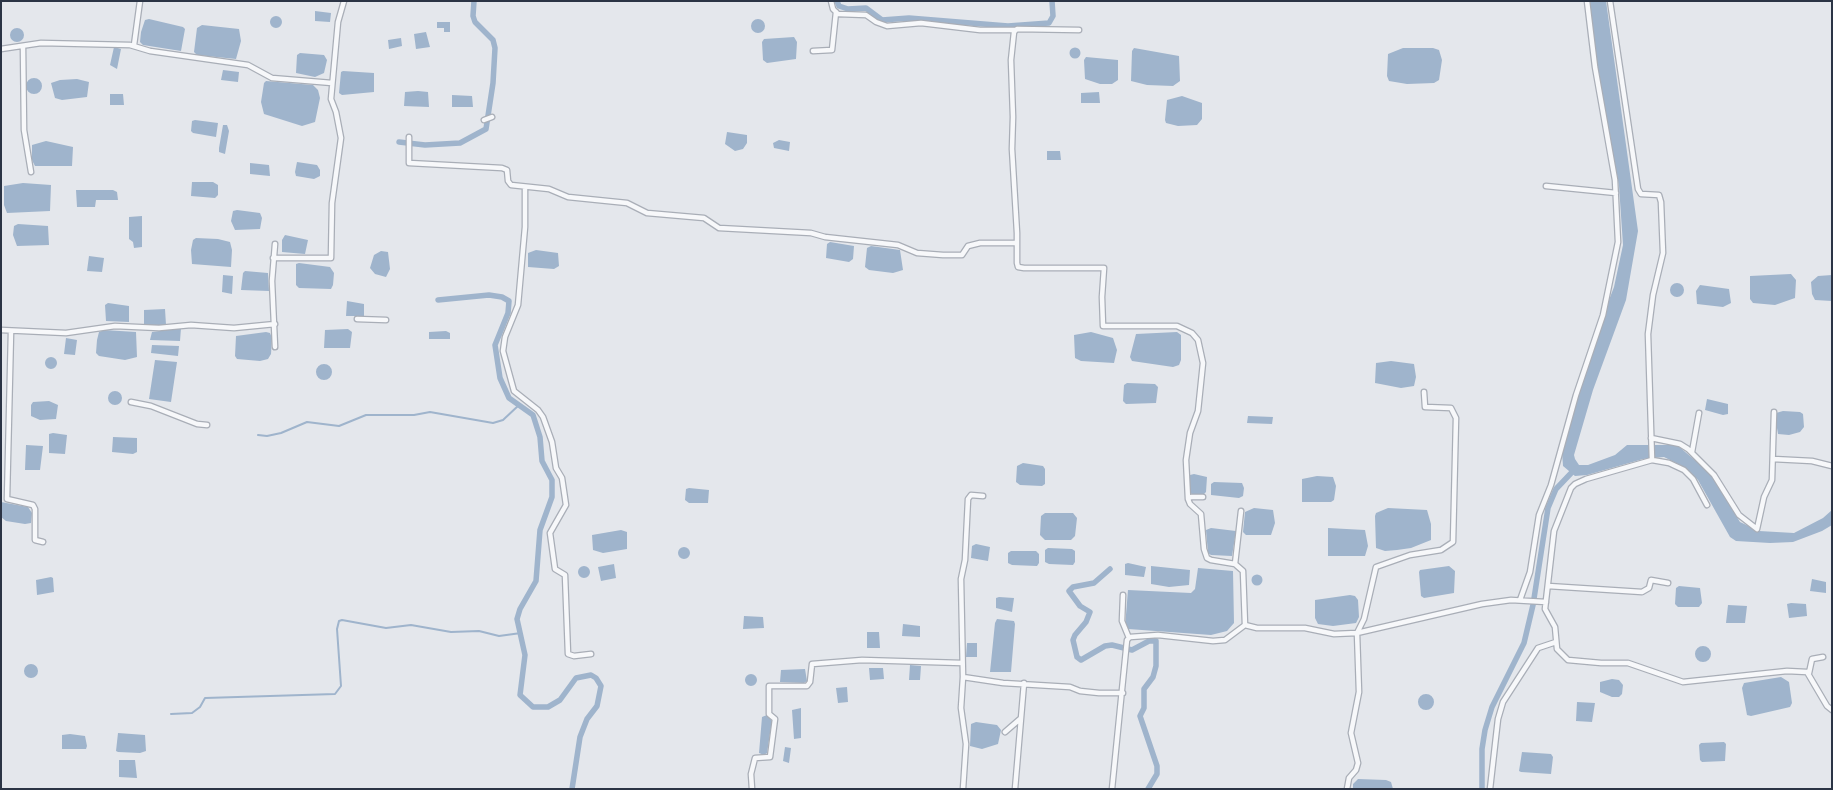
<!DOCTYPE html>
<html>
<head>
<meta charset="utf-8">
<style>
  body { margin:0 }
  #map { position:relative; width:1833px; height:790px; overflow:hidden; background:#e4e7ec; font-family:"Sofia Sans Condensed",sans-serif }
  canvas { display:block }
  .frame { position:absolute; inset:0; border:2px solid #2b3445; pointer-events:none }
</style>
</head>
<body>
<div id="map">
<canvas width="1833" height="790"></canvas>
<div class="frame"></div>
</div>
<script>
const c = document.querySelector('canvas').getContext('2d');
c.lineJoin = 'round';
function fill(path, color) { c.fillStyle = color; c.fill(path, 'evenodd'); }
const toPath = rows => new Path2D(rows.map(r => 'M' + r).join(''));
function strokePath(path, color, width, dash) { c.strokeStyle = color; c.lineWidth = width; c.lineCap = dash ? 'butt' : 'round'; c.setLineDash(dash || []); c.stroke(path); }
fill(toPath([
  [1590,1,1606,1,1638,231,1626,300,1593,390,1574,455,1575,459,1579,465,1588,465,1615,455,1627,445,1677,445,1710,473,1740,522,1759,531,1794,533,1823,518,1832,510,1832,525,1822,531,1793,542,1770,543,1736,541,1730,537,1698,480,1686,468,1664,457,1643,459,1587,475,1575,476,1563,466,1562,452,1565,438,1599,326,1614,287,1623,245,1619,186,1596,62],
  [315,11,331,13,330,22,315,21],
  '270 22a6 6 0 1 1 12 0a6 6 0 1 1-12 0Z',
  [149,19,183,27,185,29,181,51,143,45,140,42,141,32,145,20],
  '751 26a7 7 0 1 1 14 0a7 7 0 1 1-14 0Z',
  [437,22,450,22,450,32,444,32,444,28,437,28],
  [202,25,239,29,241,41,236,59,197,55,194,52,197,28],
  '10 35a7 7 0 1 1 14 0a7 7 0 1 1-14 0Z',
  [426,32,430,47,416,49,414,34],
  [794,37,797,42,796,59,767,63,763,60,762,42,764,39],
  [401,38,402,46,389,49,388,40],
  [114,47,121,49,117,69,110,65],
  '1069.5 53a5.5 5.5 0 1 1 11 0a5.5 5.5 0 1 1-11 0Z',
  [1134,48,1179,56,1180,81,1173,86,1147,85,1131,81,1132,51],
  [1403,48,1433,48,1439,50,1442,60,1439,80,1434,83,1407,84,1389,81,1387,76,1388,54],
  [300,53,324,55,327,60,324,73,315,77,296,73,297,55],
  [1086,57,1118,60,1118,80,1112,84,1100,84,1085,79,1084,60],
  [223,70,239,72,238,82,221,80],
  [343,71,374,73,374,92,342,95,339,93,341,72],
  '26 86a8 8 0 1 1 16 0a8 8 0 1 1-16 0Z',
  [60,80,77,79,89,82,87,97,62,100,55,98,51,83],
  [266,81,313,85,318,90,320,98,315,122,302,126,264,114,261,102,264,83],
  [418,91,428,92,429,107,404,106,405,92],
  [1099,92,1100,103,1081,103,1081,93],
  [110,94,123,94,124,105,110,105],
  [452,95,472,96,473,107,452,107],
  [1182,96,1202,103,1202,119,1197,125,1178,126,1166,123,1165,120,1167,100],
  [195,120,218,123,216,137,193,133,191,131,192,121],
  [223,125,227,125,229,131,225,154,219,152,219,148],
  [727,132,747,135,747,143,743,149,735,151,725,144],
  [779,140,790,142,789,151,774,148,773,143],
  [46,141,73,147,72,166,35,166,32,160,32,145],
  [1047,151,1060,151,1061,160,1047,160],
  [297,162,317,165,320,170,320,176,314,179,296,176,295,172],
  [250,163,269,165,270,176,250,174],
  [192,182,213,182,218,185,218,195,215,198,191,196],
  [23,183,51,185,50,211,7,213,4,205,4,186],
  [76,190,113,190,117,192,118,200,96,200,95,207,77,207],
  [237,210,260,213,262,218,260,229,235,230,231,221,233,211],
  [142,216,142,247,134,248,133,242,129,239,129,217],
  [18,224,48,226,49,245,17,246,13,235,14,226],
  [285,235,308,240,305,254,282,252,282,240],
  [196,238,218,239,230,242,232,250,231,267,192,264,191,250,193,240],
  [830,242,854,246,853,259,849,262,826,258,827,244],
  [871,246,900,250,903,270,893,273,869,270,865,267,867,248],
  [536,250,558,253,559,266,554,269,528,267,528,253],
  [381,251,388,252,390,269,386,277,375,274,370,268,374,255],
  [89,256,104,258,102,272,87,271],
  [299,263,330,267,334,273,333,285,331,289,299,288,296,285,296,264],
  [245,271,268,273,269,291,241,290,243,273],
  [1791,274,1796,280,1795,298,1775,305,1753,303,1750,299,1750,276],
  [223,275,233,276,232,294,222,292],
  [1832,275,1832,301,1815,300,1812,294,1811,282,1818,276],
  '1670 290a7 7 0 1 1 14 0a7 7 0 1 1-14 0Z',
  [1700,285,1729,289,1731,303,1723,307,1697,304,1696,291],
  [347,301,364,304,364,316,346,316],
  [108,303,129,306,129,322,106,321,105,305],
  [165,309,166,325,144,326,144,310],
  [181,328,180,341,150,340,152,332],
  [348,329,352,332,350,348,324,348,325,330],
  [104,330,136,332,137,357,125,360,99,356,96,353,97,340,99,332],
  [446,331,450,333,450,339,429,339,429,332],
  [266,332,270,333,272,338,271,354,268,359,260,361,237,359,235,356,236,336],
  [1091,332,1113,338,1117,350,1114,363,1081,361,1075,358,1074,335],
  [1177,332,1181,335,1181,360,1179,365,1173,367,1132,361,1130,357,1136,334],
  [66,338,77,340,75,355,64,354],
  [152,345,179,346,178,356,151,353],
  '45 363a6 6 0 1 1 12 0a6 6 0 1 1-12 0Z',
  [155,360,177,362,171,402,149,399],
  [1391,361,1414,364,1416,377,1414,386,1401,388,1375,383,1376,363],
  '316 372a8 8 0 1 1 16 0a8 8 0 1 1-16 0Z',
  [1127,383,1155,384,1158,387,1156,403,1126,404,1123,401,1124,385],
  '108 398a7 7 0 1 1 14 0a7 7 0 1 1-14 0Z',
  [1707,399,1728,404,1728,414,1723,415,1705,410],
  [49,401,58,405,56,419,40,420,31,416,31,405,33,402],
  [1783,411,1800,412,1803,414,1804,427,1800,432,1789,435,1778,434,1775,416,1776,413],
  [1248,416,1273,417,1272,424,1247,423],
  [53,433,67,435,65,454,49,453,49,434],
  [113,437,137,438,137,452,133,454,112,452],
  [26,445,43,446,40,470,25,470],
  [1023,463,1043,466,1045,469,1045,484,1042,486,1020,485,1016,482,1017,466],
  [1194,474,1207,477,1206,492,1203,495,1193,495,1189,492,1189,478,1190,475],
  [1317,476,1333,477,1336,486,1334,500,1331,502,1302,502,1302,479],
  [1214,482,1242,483,1244,488,1243,496,1239,498,1211,495,1211,484],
  [689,488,709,490,708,503,689,503,685,500,686,489],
  [1,502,28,507,32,513,31,523,25,524,6,521,1,517],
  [1254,508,1273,510,1275,523,1271,535,1246,535,1243,532,1245,512],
  [1388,508,1427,510,1431,524,1431,540,1411,548,1397,550,1385,551,1376,548,1375,516,1376,513],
  [1045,513,1073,513,1077,518,1075,536,1071,540,1045,540,1040,535,1041,516],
  [1211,528,1236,531,1232,556,1211,555,1208,553,1206,530],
  [1328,528,1365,530,1368,546,1365,556,1328,556],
  [621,530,627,532,627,549,603,553,593,550,592,535],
  [976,544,990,547,988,561,971,558,972,546],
  '678 553a6 6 0 1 1 12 0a6 6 0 1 1-12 0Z',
  [1048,548,1072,549,1075,551,1075,562,1073,565,1049,564,1045,562,1045,550],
  [1011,551,1036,551,1039,554,1039,563,1037,566,1012,565,1008,563,1008,553],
  [1128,563,1146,567,1144,577,1125,575,1125,564],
  [614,564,616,578,601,581,598,567],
  [1151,566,1190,570,1189,585,1169,587,1151,584],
  [1449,566,1455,571,1454,593,1424,598,1421,596,1419,572,1420,570],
  '578 572a6 6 0 1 1 12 0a6 6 0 1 1-12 0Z',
  [1198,568,1233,571,1234,623,1227,631,1211,635,1128,629,1125,627,1128,590,1191,593,1195,589],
  '1251.5 580a5.5 5.5 0 1 1 11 0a5.5 5.5 0 1 1-11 0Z',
  [51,577,53,578,54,592,37,595,36,580],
  [1812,579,1826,582,1826,593,1810,591],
  [1679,586,1700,588,1702,603,1699,607,1678,607,1675,604,1676,588],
  [1350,595,1355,596,1358,600,1359,617,1356,623,1333,626,1318,624,1315,618,1315,600],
  [999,597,1014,598,1012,612,996,608,996,598],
  [1791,603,1806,604,1807,616,1789,618,1787,604],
  [1728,605,1747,606,1745,623,1726,623],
  [744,616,763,617,764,628,743,629],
  [997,619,1014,621,1015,624,1011,672,990,672,995,623],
  [903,624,920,626,920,637,902,636],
  [867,632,879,632,880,648,867,648],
  [967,643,977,643,977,657,966,657],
  '1695 654a8 8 0 1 1 16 0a8 8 0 1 1-16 0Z',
  '24 671a7 7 0 1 1 14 0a7 7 0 1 1-14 0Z',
  [910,665,921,666,920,680,909,680],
  [869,668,883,668,884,679,870,680],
  [805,669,807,681,804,683,780,682,781,670],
  '745 680a6 6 0 1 1 12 0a6 6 0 1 1-12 0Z',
  [1781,677,1789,682,1792,703,1790,707,1751,716,1747,715,1742,688,1744,683],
  [1612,679,1619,680,1623,685,1622,694,1619,697,1612,697,1600,692,1600,682],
  [847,687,848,702,838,703,836,688],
  '1418 702a8 8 0 1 1 16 0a8 8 0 1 1-16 0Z',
  [1577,702,1595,703,1592,722,1576,721],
  [801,708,801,738,794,739,792,710],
  [767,715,772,721,767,753,764,755,759,753,762,717],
  [976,722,997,725,1001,730,998,744,982,749,970,746,971,724],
  [118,733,145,735,146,751,140,753,118,752,116,751],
  [70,734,85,736,87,746,86,749,62,749,62,735],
  [1724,742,1726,744,1725,761,1702,762,1700,760,1699,745,1701,743],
  [785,747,791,748,789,763,783,761],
  [1522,752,1551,754,1553,757,1551,774,1521,772,1519,771],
  [119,760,135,760,137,778,119,777],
  [1358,779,1386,780,1391,782,1393,789,1353,789,1353,784]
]), '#9fb4cc');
strokePath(toPath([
  [258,435,267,436,281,433,307,422,339,426,366,415,414,415,430,412,493,423,503,420,519,405],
  [171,714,192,713,200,707,205,698,335,694,341,686,337,629,339,621,342,620,386,628,411,625,451,632,479,631,499,636,521,633]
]), '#9fb4cc', 2);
strokePath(toPath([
  [837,1,839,6,848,9,866,8,882,20,909,18,1008,26,1049,23,1053,16,1052,1],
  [399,142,425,145,460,143,486,129,493,83,495,48,493,40,475,22,473,16,474,1],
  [438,300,489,295,502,297,509,301,508,313,495,345,500,378,509,398,533,415,540,437,542,461,552,480,552,497,540,530,536,581,520,609,517,619,525,655,520,695,533,707,548,707,560,700,576,678,591,675,596,678,601,686,597,706,587,719,580,737,572,789],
  [1110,569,1094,583,1073,587,1069,591,1080,606,1090,612,1086,622,1075,635,1073,640,1077,657,1081,660,1105,646,1112,645,1132,650,1149,641,1156,641,1156,666,1153,677,1144,689,1144,708,1140,716,1157,766,1157,774,1148,789],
  [1482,789,1482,749,1485,730,1492,707,1524,643,1533,605,1548,508,1556,489,1575,469]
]), '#9fb4cc', 5.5);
const minor = toPath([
  [831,1,833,9,838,14,866,15,876,22,887,26,921,23,980,30,1015,30],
  [1610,1,1638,189,1641,194,1659,195,1661,202,1663,253,1653,295,1648,334,1652,460,1586,479,1575,484,1571,488,1554,531,1545,609,1555,627,1557,649,1568,660,1601,663,1628,663,1683,682,1787,671,1807,672,1827,706,1832,710],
  [1079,30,1017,29,1014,32,1011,60,1013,117,1012,149,1017,233,1017,263,1018,267,1024,268,1104,268,1102,297,1103,326,1177,326,1192,333,1198,340,1203,363,1198,411,1190,433,1186,460,1188,499],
  [134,45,140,1],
  [23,46,24,130,31,172],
  [1,49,41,43,130,45,150,51,248,65,272,78,332,83],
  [813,51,832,50,836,12],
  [484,120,492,117],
  [409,137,409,163,502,168,507,170,508,181,511,185,549,189,568,197,627,203,647,213,704,218,719,228,811,233,825,237,898,245,917,253,943,255,962,255,968,246,980,243,1017,243],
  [1546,186,1616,193],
  [525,188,525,227,518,305,505,337,503,351,514,391,538,410,543,417,552,442,556,468,562,478,566,505,550,533,555,569,565,575,568,654,574,656,591,654],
  [273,258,331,258,332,203,341,138,336,112,331,99,338,22,344,1],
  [357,319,386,320],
  [1,330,66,333,115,326,159,328,191,325,234,328,275,324],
  [11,332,7,499,33,505,35,509,35,540,43,542],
  [275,347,272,281,275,244],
  [131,402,151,406,197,424,207,425],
  [1651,438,1680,444,1688,449,1714,475,1739,515,1757,529,1764,497,1772,480,1774,412],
  [1692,452,1699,413],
  [1773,459,1812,461,1832,466],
  [1652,460,1669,463,1684,470,1693,479,1707,505],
  [983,496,971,495,968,499,965,560,961,579,963,677,1003,683,1070,687,1080,691,1099,693,1123,693],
  [1203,497,1191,497,1188,499,1190,504,1201,514,1204,549,1207,558,1211,560,1235,564,1243,571,1245,625],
  [1235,564,1241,511],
  [1548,586,1642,592,1649,588,1651,580,1668,583],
  [1123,595,1122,621,1129,638],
  [1520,600,1530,572,1539,515,1551,485,1576,395,1603,315,1618,242,1615,180,1595,67,1587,1],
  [1809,673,1812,659,1823,657],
  [963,677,961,708,966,744,963,789],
  [1005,732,1020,719],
  [752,789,751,774,755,758,770,757,775,719,769,714,769,686,807,686,810,682,812,664,862,660,962,663],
  [1015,789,1024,683],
  [1112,789,1127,640,1130,637,1158,635,1213,641,1225,640,1245,625,1257,628,1305,628,1334,634,1357,633,1482,604,1511,600,1546,602],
  [1347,789,1349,778,1356,770,1358,763,1351,733,1359,692,1357,633,1364,619,1376,567,1410,555,1441,550,1453,542,1456,418,1451,408,1425,407,1424,392],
  [1490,789,1498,719,1503,702,1538,648,1556,642]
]);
strokePath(minor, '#a9aeb7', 7);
strokePath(minor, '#f7f8fa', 4.5);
</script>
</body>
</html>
